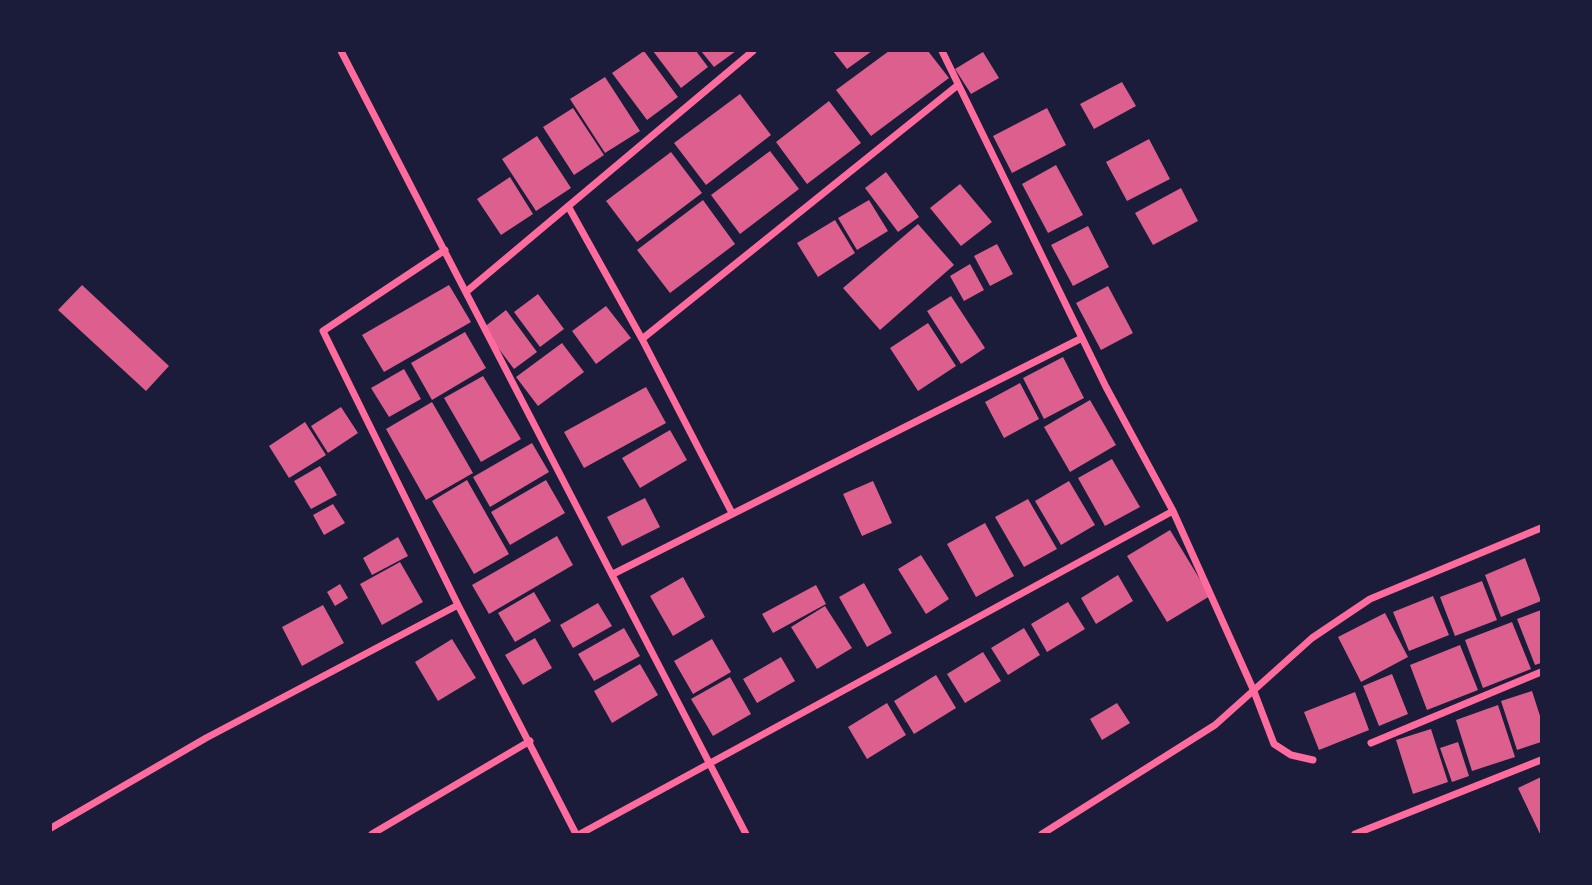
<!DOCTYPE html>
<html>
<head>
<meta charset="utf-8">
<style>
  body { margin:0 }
  #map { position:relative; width:1592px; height:885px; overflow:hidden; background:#1b1b3a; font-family:"Golos Text",sans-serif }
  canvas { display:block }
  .frame { position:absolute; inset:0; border:52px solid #1b1b3a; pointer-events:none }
</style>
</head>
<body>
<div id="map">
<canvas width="1592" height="885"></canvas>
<div class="frame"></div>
</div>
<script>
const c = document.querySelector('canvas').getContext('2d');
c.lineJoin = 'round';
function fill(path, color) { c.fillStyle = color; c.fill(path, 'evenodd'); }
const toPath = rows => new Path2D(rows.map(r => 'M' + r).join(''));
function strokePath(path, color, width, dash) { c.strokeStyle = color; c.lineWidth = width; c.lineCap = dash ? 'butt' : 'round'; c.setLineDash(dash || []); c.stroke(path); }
fill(toPath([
  [644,51,678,97,647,120,612,73],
  [653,51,696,51,708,67,681,88],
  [701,51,736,51,714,67],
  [833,51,872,51,847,69],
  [889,51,928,51,949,78,871,136,836,90],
  [983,52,999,78,971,94,955,69],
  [605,77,640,131,605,153,570,99],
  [1122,82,1136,106,1094,129,1080,104],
  [740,94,771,135,706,185,674,143],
  [829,101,861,143,807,184,776,142],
  [573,108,604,155,574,175,543,127],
  [1047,108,1066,145,1012,173,993,136],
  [537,136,571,188,536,211,502,159],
  [1149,139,1170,179,1127,201,1106,162],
  [770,151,799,189,740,234,711,195],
  [671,152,702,193,637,242,606,201],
  [1056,165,1083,215,1048,233,1022,184],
  [886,172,919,217,898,232,865,188],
  [510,177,533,214,501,235,477,199],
  [960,184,992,222,961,246,930,208],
  [1181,188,1198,221,1153,245,1135,213],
  [703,200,735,244,670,293,637,250],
  [869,200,888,231,857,250,838,218],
  [835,220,855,253,818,277,797,243],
  [918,224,954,265,880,330,843,288],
  [1088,226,1109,267,1073,286,1051,245],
  [997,244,1013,274,990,286,974,256],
  [970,264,984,290,964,301,950,276],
  [82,285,169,366,146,391,58,310],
  [449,285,471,322,384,372,362,335],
  [1108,286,1133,333,1101,350,1076,303],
  [538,294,564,329,540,347,514,312],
  [951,296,985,348,961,364,927,311],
  [606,306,631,338,596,364,572,331],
  [506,310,537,352,514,369,483,328],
  [928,323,956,366,918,391,890,348],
  [465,332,486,368,432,400,411,363],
  [562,343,584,372,538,406,516,377],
  [1063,357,1084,398,1044,419,1023,378],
  [404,369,421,399,389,417,371,388],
  [483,376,521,439,481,462,444,398],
  [1020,383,1039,419,1004,438,985,402],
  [646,387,666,423,584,468,564,432],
  [1090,400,1116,445,1070,472,1044,427],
  [432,402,473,473,426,500,386,429],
  [341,407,358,433,328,453,311,426],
  [305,422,326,455,289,478,269,446],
  [670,430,687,460,640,488,622,458],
  [532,443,549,472,490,507,473,477],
  [1112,459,1140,507,1105,526,1078,478],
  [320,466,337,495,311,509,294,481],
  [467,480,509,554,474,574,432,501],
  [546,480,565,513,510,545,491,512],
  [873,481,892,523,862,536,843,494],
  [1069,481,1095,525,1061,545,1035,501],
  [645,498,660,527,622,546,607,517],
  [1028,499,1057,549,1024,567,995,517],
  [333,504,345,523,324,535,313,515],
  [985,523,1014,576,976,597,947,544],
  [1170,530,1210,596,1167,622,1127,556],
  [557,536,573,565,489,614,472,585],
  [398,537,408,556,372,575,363,558],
  [921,555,949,599,926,614,898,569],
  [1525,558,1541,601,1501,617,1485,575],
  [400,562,423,602,382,625,360,584],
  [1118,575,1133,601,1096,624,1081,598],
  [683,577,705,617,673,636,650,596],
  [1482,581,1497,620,1455,636,1440,597],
  [864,583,892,633,867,647,839,597],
  [340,584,348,598,335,606,327,592],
  [816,585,826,604,773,633,762,614],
  [534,592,551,621,515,642,498,613],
  [1433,596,1449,635,1409,651,1393,612],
  [1068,602,1085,629,1047,652,1031,624],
  [598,603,612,626,573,648,560,625],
  [323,605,344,643,302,666,282,627],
  [825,606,852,648,817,669,791,627],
  [1541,610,1541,663,1535,665,1517,619],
  [1385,613,1408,657,1361,682,1338,637],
  [1512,622,1531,669,1483,688,1465,640],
  [624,628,640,656,594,681,578,654],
  [1024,628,1040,655,1008,675,991,648],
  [535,638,552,668,523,685,505,655],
  [452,639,476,678,438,701,415,662],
  [712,639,731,672,693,694,674,661],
  [1460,645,1478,690,1427,710,1410,665],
  [983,652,1001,681,965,703,947,674],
  [781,657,795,681,757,703,743,679],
  [640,664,658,695,612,723,594,691],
  [1392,674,1408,714,1379,726,1363,686],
  [936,675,956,708,914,734,894,701],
  [730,677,751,714,713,736,691,699],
  [1532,691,1541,719,1541,742,1517,750,1501,701],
  [1355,692,1369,730,1319,750,1304,712],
  [887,703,906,735,867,759,848,727],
  [1117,703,1130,723,1102,740,1090,719],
  [1498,705,1515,757,1472,771,1456,720],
  [1431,729,1448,782,1413,794,1396,740],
  [1458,742,1469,776,1452,782,1440,748],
  [1541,777,1541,834,1540,834,1518,788]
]), '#dd5f8e');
strokePath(toPath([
  [341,51,746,834],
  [942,51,1106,387,1173,511,1253,689,1274,744,1291,755,1313,760],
  [568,206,642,339,732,513],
  [445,250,323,331,458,605,576,834],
  [466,292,753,51],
  [642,339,958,85],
  [613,574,1082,338],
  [1371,743,1541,672],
  [51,828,206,738,458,605],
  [372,834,530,741],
  [580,834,1173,511],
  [1042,834,1215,725,1312,638,1370,599,1541,528],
  [1355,834,1541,760]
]), '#ff6b9d', 7);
</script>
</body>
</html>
